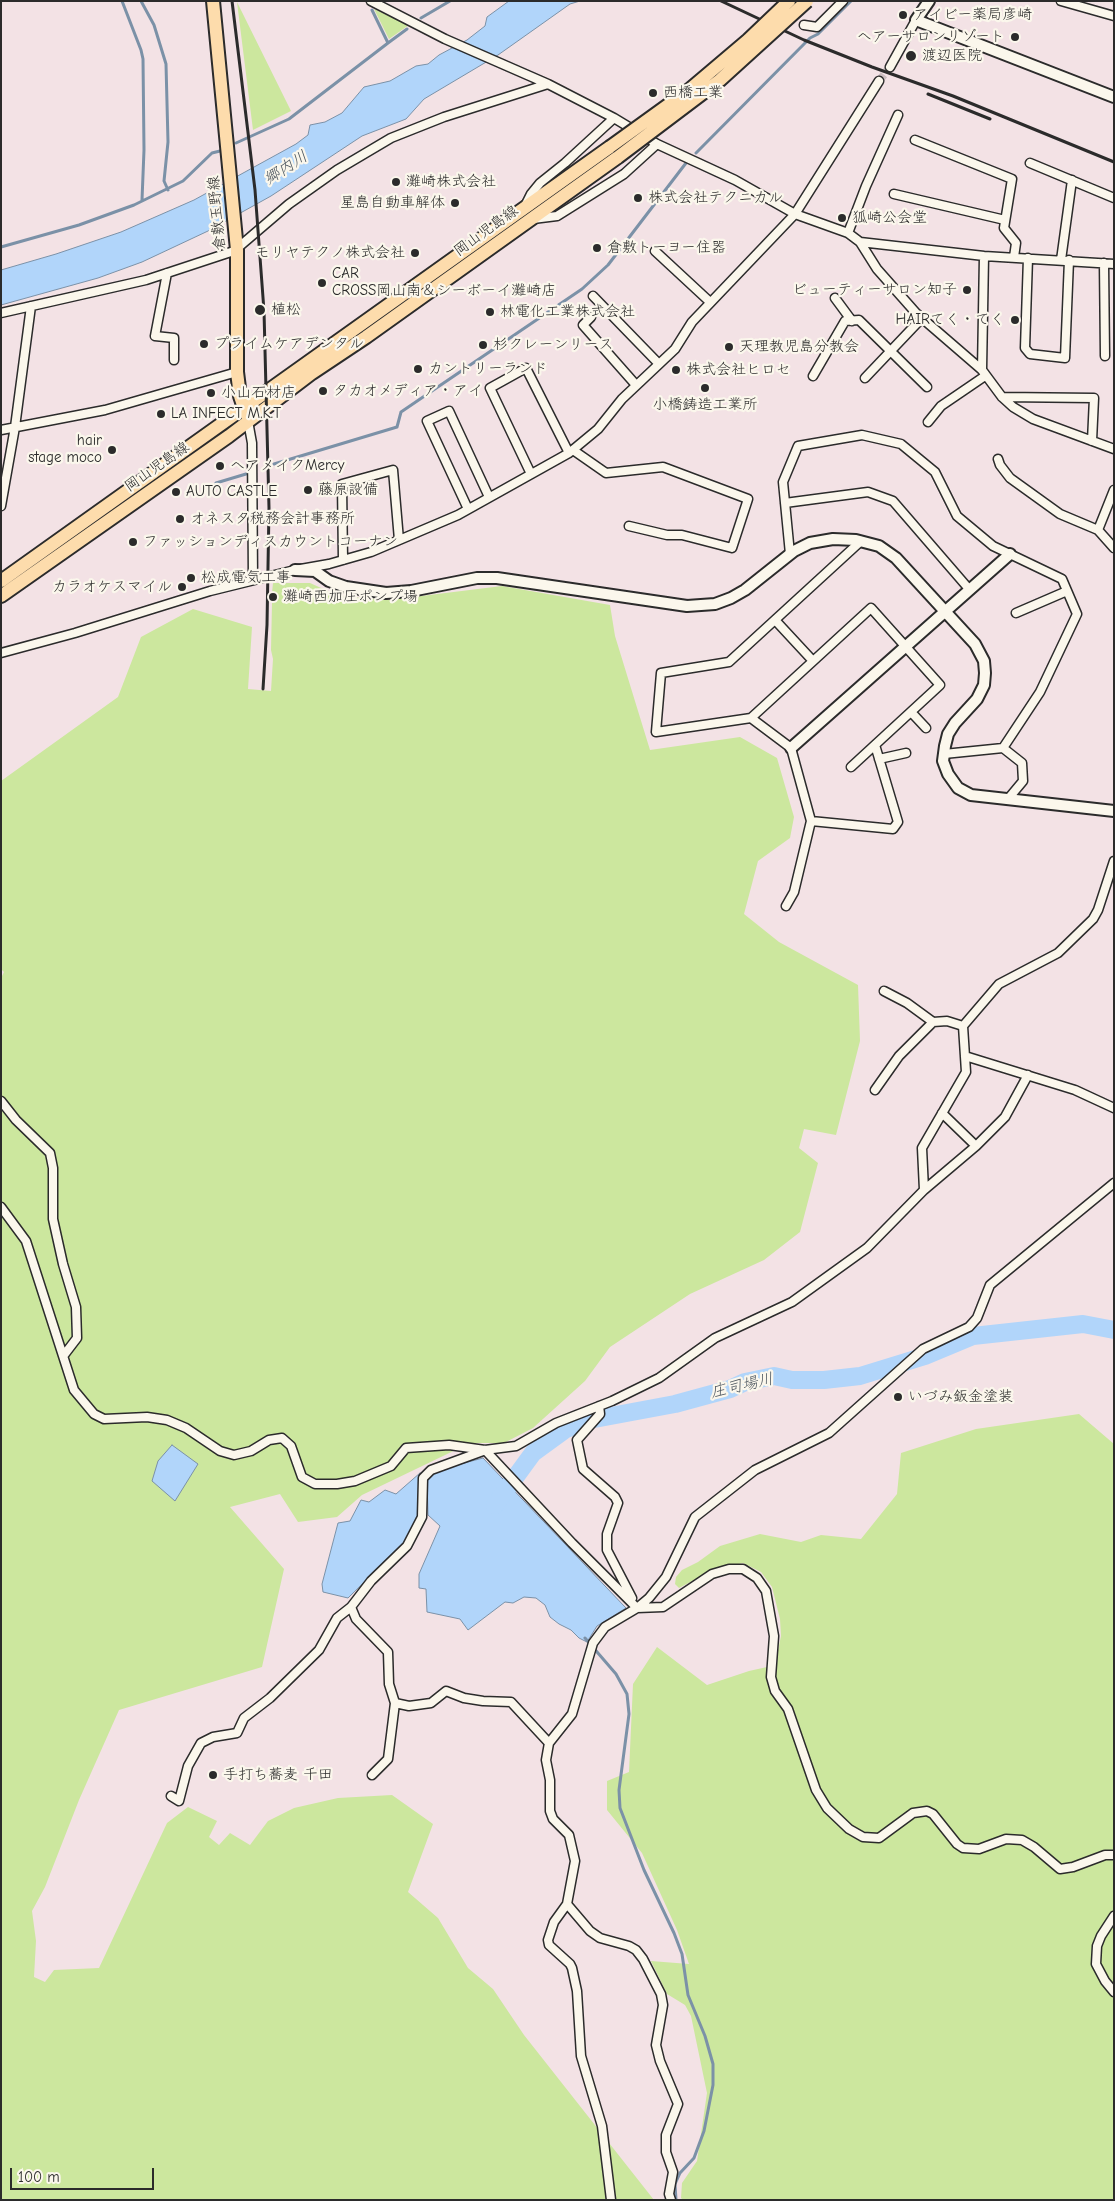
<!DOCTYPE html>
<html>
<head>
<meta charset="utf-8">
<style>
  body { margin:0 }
  #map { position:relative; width:1115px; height:2201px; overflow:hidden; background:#f3e2e5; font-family:"Comic Neue",sans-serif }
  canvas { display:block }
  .frame { position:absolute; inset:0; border:2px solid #2b2b2b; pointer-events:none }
  .scale { position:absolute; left:10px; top:2168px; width:144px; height:22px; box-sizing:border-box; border:2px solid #2b2b2b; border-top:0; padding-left:6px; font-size:15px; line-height:18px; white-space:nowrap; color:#2b2b2b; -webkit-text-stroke:4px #fbf7ec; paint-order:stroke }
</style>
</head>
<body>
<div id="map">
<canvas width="1115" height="2201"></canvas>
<div class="frame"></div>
<div class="scale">100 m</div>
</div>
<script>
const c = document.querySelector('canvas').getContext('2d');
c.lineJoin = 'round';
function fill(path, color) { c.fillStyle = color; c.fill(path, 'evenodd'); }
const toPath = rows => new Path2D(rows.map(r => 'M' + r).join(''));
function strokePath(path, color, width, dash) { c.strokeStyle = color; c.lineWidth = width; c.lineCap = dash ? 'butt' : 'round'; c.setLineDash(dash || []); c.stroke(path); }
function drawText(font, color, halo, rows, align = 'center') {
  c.font = font + ' "Comic Neue","Klee One",sans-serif'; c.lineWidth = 4.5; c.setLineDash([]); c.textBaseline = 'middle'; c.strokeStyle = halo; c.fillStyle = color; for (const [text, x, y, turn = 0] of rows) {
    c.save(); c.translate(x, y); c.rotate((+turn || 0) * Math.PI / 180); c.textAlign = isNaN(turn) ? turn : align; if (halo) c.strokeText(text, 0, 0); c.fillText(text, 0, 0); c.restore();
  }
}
fill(toPath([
  [237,2,291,111,253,130],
  [374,9,409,25,389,39],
  [273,583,310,583,339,596,389,600,502,586,610,605,615,636,650,750,740,737,777,758,794,817,790,838,758,861,744,914,779,942,858,985,860,1041,836,1135,804,1129,799,1148,818,1163,800,1232,764,1260,690,1294,610,1347,585,1381,533,1428,504,1443,470,1443,362,1495,337,1517,298,1522,280,1494,230,1507,284,1569,262,1667,119,1710,79,1800,45,1887,32,1911,36,1941,34,1977,45,1982,54,1970,99,1968,167,1823,188,1807,217,1821,209,1837,219,1845,230,1833,250,1845,268,1821,294,1808,338,1798,392,1795,433,1824,408,1892,438,1918,468,1968,493,1989,524,2035,654,2200,1,2200,1,978,4,972,1,969,1,781,118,697,141,637,193,609,252,627,248,689,271,691,273,659,271,650,272,603,277,602,277,594,272,593],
  [1079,1414,1114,1444,1114,2200,683,2200,681,2198,682,2183,697,2161,707,2093,691,2016,685,2005,667,1994,651,1961,689,1964,677,1930,642,1853,607,1810,607,1781,629,1772,633,1684,657,1647,707,1685,749,1671,767,1667,777,1655,781,1636,780,1619,772,1587,761,1572,743,1563,713,1570,679,1588,675,1584,676,1577,682,1570,698,1562,720,1546,760,1534,801,1542,821,1535,861,1539,897,1494,901,1453,976,1429]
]), '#cce79e');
const water = toPath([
  [509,1,580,1,570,4,498,55,424,99,406,119,362,136,271,196,208,231,142,262,98,278,1,305,1,270,56,254,121,232,194,200,296,144,308,135,310,125,325,122,342,113,364,87,390,81,416,66,428,64,439,55,467,40,485,26,487,17,509,1],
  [172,1445,198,1464,175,1501,152,1481,158,1461,172,1445],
  [483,1458,626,1608,597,1626,587,1642,579,1638,571,1630,559,1624,550,1617,545,1605,536,1598,524,1597,513,1603,505,1602,468,1630,460,1619,427,1612,426,1589,419,1588,419,1574,440,1526,428,1515,427,1477,438,1470,483,1458],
  [420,1473,418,1518,403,1544,348,1598,323,1592,322,1584,338,1523,350,1521,361,1500,369,1502,385,1490,396,1494,420,1473]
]);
fill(water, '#b1d5fa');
strokePath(water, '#7b91a7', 1);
strokePath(toPath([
  [122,1,141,50,143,59,144,150,142,200],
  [141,1,154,25,166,64,168,142,164,181,168,190],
  [421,18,450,1],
  [388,43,407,29],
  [236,143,289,119,388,43,372,10],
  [696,153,810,38,818,34,851,1],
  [1,247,79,225,134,205,183,181,212,153,220,151],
  [274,464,397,427,401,412,582,289,608,265,686,163],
  [216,483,246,474],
  [585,1638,616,1674,627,1694,629,1714,619,1790,620,1808,644,1870,674,1933,682,1954,688,1995,705,2036,713,2064,713,2085,704,2131,694,2158,680,2173,675,2184,676,2200]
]), '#7b91a7', 3);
strokePath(toPath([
  [495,1505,533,1453,566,1429,589,1420,675,1404,730,1389,745,1382,774,1376,792,1380,824,1380,860,1376,925,1356,973,1336,1083,1324,1114,1330]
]), '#b1d5fa', 18);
strokePath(toPath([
  [879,81,890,67]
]), '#cbbdc0', 8, [8, 4]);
const minor = toPath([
  [371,1,445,39,548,84,614,118,657,144,735,180,795,214,848,233,860,242,877,269,916,313,982,370,1002,397,1013,407,1033,419,1114,449],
  [1061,1,1114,16],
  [804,25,817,27,843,1],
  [890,67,916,20],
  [915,140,1012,179,1004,228,1016,243,1014,257],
  [1030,163,1114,198],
  [894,194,1005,220],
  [525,206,531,194,540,183,565,163,614,118],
  [533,219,557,216,624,174,657,144],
  [848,233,866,186,898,115],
  [860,242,984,256,1114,264],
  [655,251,710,302],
  [1028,258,1025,348,1030,354,1065,358,1069,260],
  [1061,260,1072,180],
  [1104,263,1105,356],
  [167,273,155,336,174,338,174,360],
  [593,296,659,364],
  [835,298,852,321],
  [1,313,146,280,234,251,289,204,337,170,391,138,444,117,548,84],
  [591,317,583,325,636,385],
  [982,370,984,256],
  [813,376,845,321,859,320,927,387],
  [865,378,922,318],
  [1002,397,1094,398,1092,441],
  [248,421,252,443,253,580],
  [928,422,941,406,985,376],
  [1,430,105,410,237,372],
  [573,450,606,473,663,467,748,499,732,548,682,535,667,535,629,526],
  [998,459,1000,465,1010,478,1060,514,1098,530,1114,548],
  [531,474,490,388,526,368,569,453],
  [785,503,868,492,893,501,969,589],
  [1,506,15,427,31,306],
  [468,509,427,421,449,411,489,497],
  [1098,530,1114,490],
  [790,554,783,482,798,446,862,435,901,444,935,472,957,516,993,546,1062,579,1077,614,1040,692,1003,748,944,754],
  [343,560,342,484,393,470,399,540],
  [1016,613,1067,591],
  [775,620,813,661],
  [1,653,75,633,210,591,295,570,329,564,371,552,458,515,569,453,598,429,622,399,675,349,692,322,795,214,879,81],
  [911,712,926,728],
  [751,718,791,748,811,821,794,892,786,906],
  [1003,748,1022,763,1023,781,1008,799],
  [879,759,906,753],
  [851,767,940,685,871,608,751,718,656,732,661,673,729,662,861,541],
  [811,821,893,829,898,822,875,745],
  [884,991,907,1003,933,1022,947,1021,963,1026],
  [965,1056,1075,1090,1114,1108],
  [875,1090,899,1056,933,1022],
  [1,1101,16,1120,50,1153,53,1168,53,1219,63,1264,76,1307,77,1338,64,1355],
  [942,1113,976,1146],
  [924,1190,976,1146,1005,1117,1028,1075],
  [1,1207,26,1241,74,1390,94,1414,104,1419,147,1417,167,1420,186,1428,220,1451,234,1455,251,1451,269,1440,282,1438,291,1446,302,1477,315,1484,337,1484,355,1481,391,1466,406,1448,449,1445,485,1450,516,1446,556,1423,612,1401,659,1378,715,1338,792,1302,867,1248,924,1190,922,1148,966,1072,963,1026,999,984,1058,953,1093,919,1098,910,1114,861],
  [599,1406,600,1414,577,1440,583,1469,615,1497,618,1503,607,1534,607,1550,632,1598],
  [485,1450,572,1543,637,1608,663,1607,712,1574,729,1569,743,1569,757,1578,766,1591,774,1636,771,1677,775,1691,788,1709,816,1790,827,1808,849,1829,863,1837,879,1838,913,1813,927,1811,933,1814,957,1844,963,1848,979,1849,1006,1839,1022,1840,1034,1847,1060,1869,1073,1867,1105,1855,1114,1855],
  [483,1451,431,1470,423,1478,422,1517,407,1546,371,1581,351,1607,356,1619,388,1652,389,1684,395,1703,409,1706,431,1703,446,1691,464,1698,483,1701,511,1702,549,1743],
  [372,1775,388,1759,395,1703],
  [171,1796,179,1801,188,1766,201,1743,213,1737,237,1733,244,1718,270,1698,319,1650,337,1618,351,1607],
  [567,1904,590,1931,600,1938,629,1946,636,1950,643,1959,661,1994,663,2005,656,2045,660,2061,678,2104,666,2135,666,2152,673,2172,669,2194,671,2200],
  [1114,1916,1101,1936,1097,1946,1096,1964,1105,1981,1114,1992],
  [611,2200,602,2126,581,2056,577,1991,572,1968,570,1964,549,1945,548,1940,554,1922,567,1904,575,1861,569,1835,553,1819,550,1811,550,1780,546,1760,549,1743,572,1714,593,1643,605,1627,637,1608,649,1598,666,1577,695,1517,755,1470,829,1433,923,1349,969,1327,977,1318,990,1285,1114,1183]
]);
const tertiary = toPath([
  [929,1,916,20,1114,97],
  [295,570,315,571,329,581,346,587,386,593,411,591,477,578,497,578,687,606,715,604,731,598,745,590,794,551,810,543,833,539,856,540,879,546,896,558,975,644,984,661,985,673,984,685,977,699,955,723,948,734,945,746,943,761,948,774,958,788,971,795,1114,811],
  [791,748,1010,554]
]);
const primary = toPath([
  [213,1,237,250,237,372,240,396,246,414],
  [1,581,610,147],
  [1,596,229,436,312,373,366,337,618,157]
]);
strokePath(minor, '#2b2b2b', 11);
strokePath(tertiary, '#2b2b2b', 14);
strokePath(primary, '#2b2b2b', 16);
strokePath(minor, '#fbf7ec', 8);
strokePath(tertiary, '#fbf7ec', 10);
strokePath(primary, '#fddcac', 12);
strokePath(toPath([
  [232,1,255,190,264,311,269,508,267,625,263,689],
  [721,1,804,40,872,67,953,96,1114,162],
  [928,94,990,119]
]), '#2b2b2b', 3);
const primaryBridge = toPath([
  [610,147,689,90,748,40,789,1],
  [618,157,720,80,807,1]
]);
strokePath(primaryBridge, '#2b2b2b', 16, []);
strokePath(primaryBridge, '#fddcac', 12);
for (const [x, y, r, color] of [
  [903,15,5,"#2b2b2b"],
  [1015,37,5,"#2b2b2b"],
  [911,56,6,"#2b2b2b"],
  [653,93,5,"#2b2b2b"],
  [396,182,5,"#2b2b2b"],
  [638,198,5,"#2b2b2b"],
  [455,203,5,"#2b2b2b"],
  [842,218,5,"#2b2b2b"],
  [597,248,5,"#2b2b2b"],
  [415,253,5,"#2b2b2b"],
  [322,283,5,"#2b2b2b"],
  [967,290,5,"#2b2b2b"],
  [260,310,6,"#2b2b2b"],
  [490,312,5,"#2b2b2b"],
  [1015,320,5,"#2b2b2b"],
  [204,344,5,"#2b2b2b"],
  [483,345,5,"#2b2b2b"],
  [729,347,5,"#2b2b2b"],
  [418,369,5,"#2b2b2b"],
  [676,370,5,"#2b2b2b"],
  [705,388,5,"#2b2b2b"],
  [323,391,5,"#2b2b2b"],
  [211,393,5,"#2b2b2b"],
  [161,414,5,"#2b2b2b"],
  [112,450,5,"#2b2b2b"],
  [220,466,5,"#2b2b2b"],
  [308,490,5,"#2b2b2b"],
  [176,492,5,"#2b2b2b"],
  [180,519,5,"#2b2b2b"],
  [133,542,5,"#2b2b2b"],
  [191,578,5,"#2b2b2b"],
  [182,587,5,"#2b2b2b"],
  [273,597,5,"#2b2b2b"],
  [898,1397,5,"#2b2b2b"],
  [213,1775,5,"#2b2b2b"]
]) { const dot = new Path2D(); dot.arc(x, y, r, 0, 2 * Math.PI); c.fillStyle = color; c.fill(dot); strokePath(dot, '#fbf7ec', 2); }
drawText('15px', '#2b2b2b', '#fbf7ec', [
  ["アイビー薬局彦崎",913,15],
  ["ヘアーサロンリゾート",1005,37,"right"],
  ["渡辺医院",922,56],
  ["西橋工業",663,93],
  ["灘崎株式会社",406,182],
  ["株式会社テクニカル",648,198],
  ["星島自動車解体",445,203,"right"],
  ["狐崎公会堂",852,218],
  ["倉敷トーヨー住器",607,248],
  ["モリヤテクノ株式会社",405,253,"right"],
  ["CAR",332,274],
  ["CROSS岡山南＆シーボーイ灘崎店",332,291],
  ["ビューティーサロン知子",957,290,"right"],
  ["植松",271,310],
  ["林電化工業株式会社",500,312],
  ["HAIRてく・てく",1005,320,"right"],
  ["プライムケアデンタル",214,344],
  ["杉クレーンリース",493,345],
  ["天理教児島分教会",739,347],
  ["カントリーランド",428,369],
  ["株式会社ヒロセ",686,370],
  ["タカオメディア・アイ",333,391],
  ["小山石材店",221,393],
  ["小橋鋳造工業所",705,405,"center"],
  ["LA INFECT M.K.T",171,414],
  ["hair",102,441,"right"],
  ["stage moco",102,458,"right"],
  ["ヘアメイクMercy",230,466],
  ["藤原設備",318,490],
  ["AUTO CASTLE",186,492],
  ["オネスタ税務会計事務所",190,519],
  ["ファッションディスカウントコーナン",143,542],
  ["松成電気工事",201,578],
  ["カラオケスマイル",172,587,"right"],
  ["灘崎西加圧ポンプ場",283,597],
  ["いづみ鈑金塗装",908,1397],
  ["手打ち蕎麦 千田",223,1775]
], 'left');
drawText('15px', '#2b2b2b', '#fbf7ec', [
  ["倉敷玉野線",217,213,-95],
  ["岡山児島線",486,231,-36],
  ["岡山児島線",157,467,-35]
]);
drawText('italic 16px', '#4c565f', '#fbf7ec', [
  ["郷内川",286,168,-33],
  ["庄司場川",742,1386,-13]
]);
</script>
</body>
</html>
